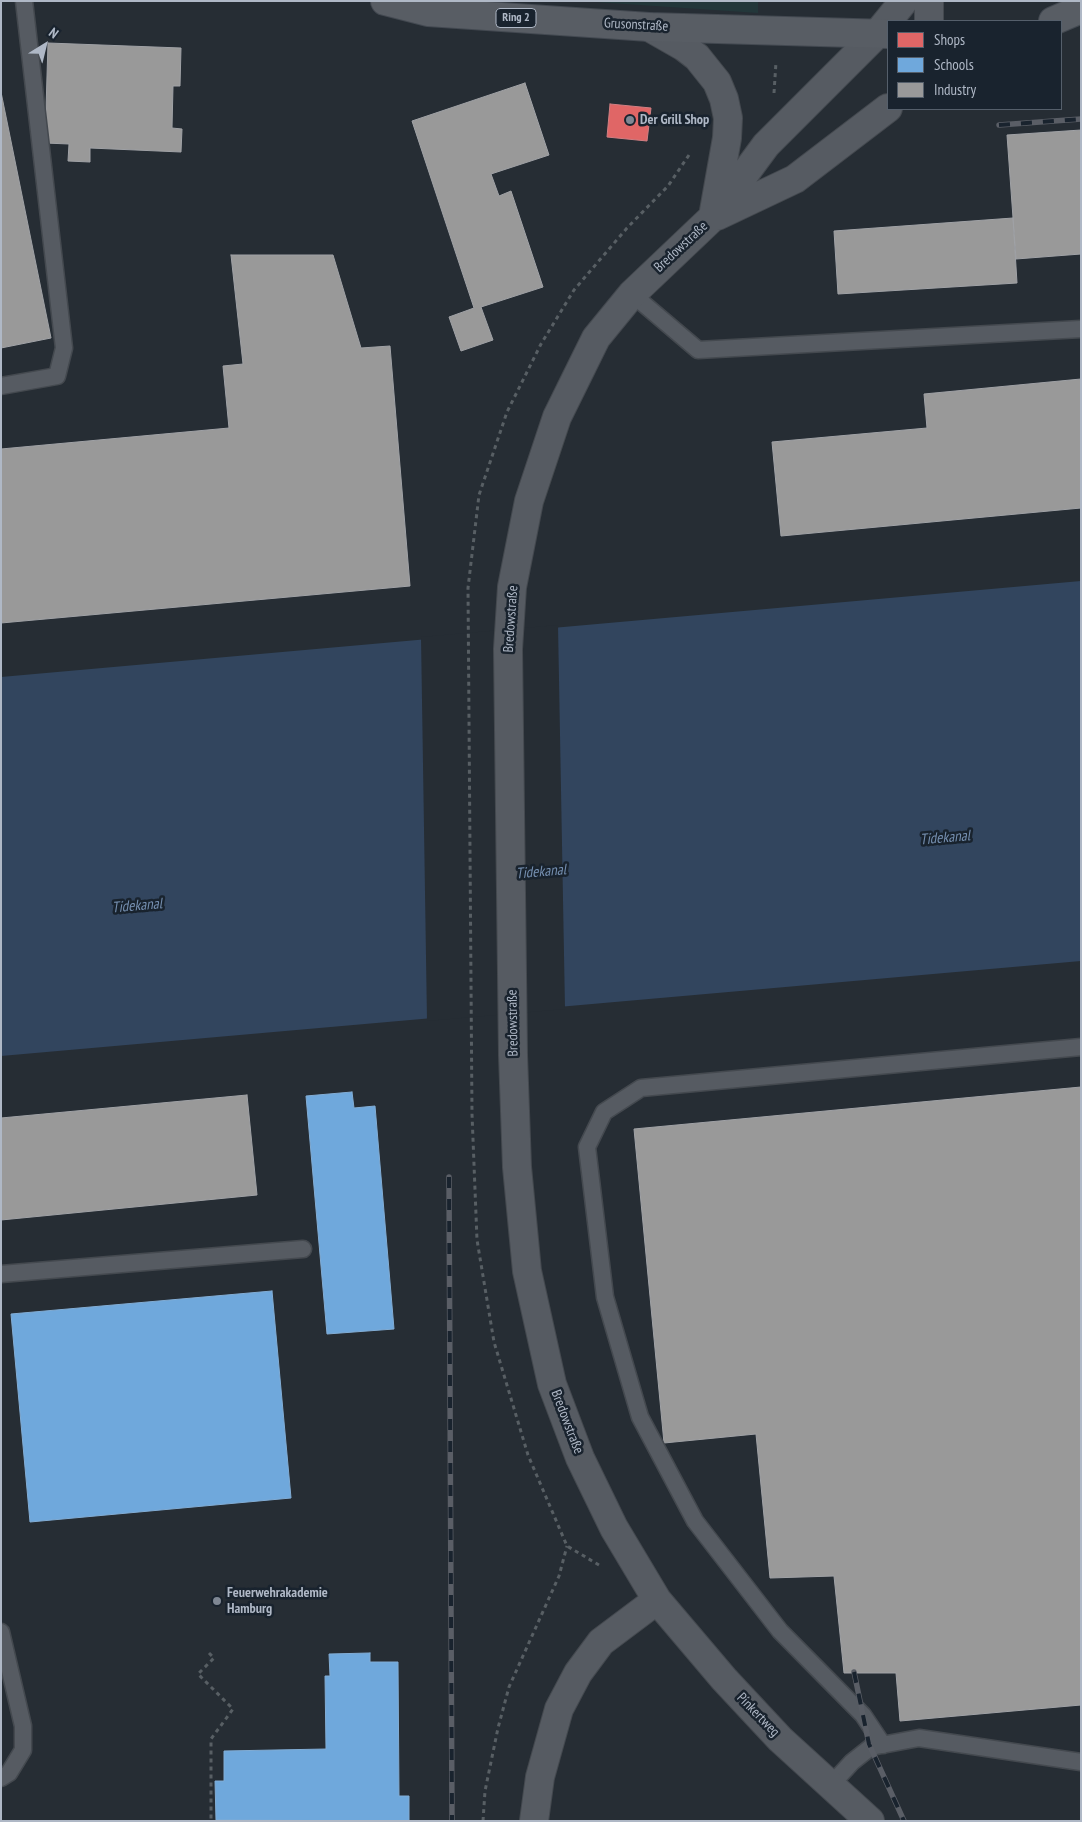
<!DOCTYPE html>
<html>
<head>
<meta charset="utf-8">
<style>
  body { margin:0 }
  #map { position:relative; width:1082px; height:1822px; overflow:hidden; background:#262d34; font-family:"PT Sans Narrow",sans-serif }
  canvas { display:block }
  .frame { position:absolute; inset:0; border:2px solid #afb8c6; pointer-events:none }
  .legend { position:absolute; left:887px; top:20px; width:175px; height:90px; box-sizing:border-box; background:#19232e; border:1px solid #555f6b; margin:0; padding:6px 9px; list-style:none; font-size:15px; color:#afb8c6 }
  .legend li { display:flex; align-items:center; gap:10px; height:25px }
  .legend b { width:25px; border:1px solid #555f6b }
  .north { position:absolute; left:20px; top:20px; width:50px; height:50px; -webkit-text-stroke:4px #19232e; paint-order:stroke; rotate:36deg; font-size:14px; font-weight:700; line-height:20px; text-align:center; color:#afb8c6 }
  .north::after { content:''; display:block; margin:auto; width:18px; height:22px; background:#afb8c6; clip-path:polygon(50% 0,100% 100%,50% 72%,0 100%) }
</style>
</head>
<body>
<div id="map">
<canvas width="1082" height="1822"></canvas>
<div class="frame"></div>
<ul class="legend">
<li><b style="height:14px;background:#e06666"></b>Shops</li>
<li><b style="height:14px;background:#6fa8dc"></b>Schools</li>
<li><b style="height:14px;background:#999"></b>Industry</li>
</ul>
<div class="north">N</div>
</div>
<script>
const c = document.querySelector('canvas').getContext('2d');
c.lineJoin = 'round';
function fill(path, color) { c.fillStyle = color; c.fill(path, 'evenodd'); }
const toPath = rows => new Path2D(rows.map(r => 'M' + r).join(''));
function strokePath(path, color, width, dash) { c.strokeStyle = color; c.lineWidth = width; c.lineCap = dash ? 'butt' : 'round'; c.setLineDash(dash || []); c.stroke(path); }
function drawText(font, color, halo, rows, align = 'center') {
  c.font = font + ' "PT Sans Narrow",sans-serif'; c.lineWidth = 5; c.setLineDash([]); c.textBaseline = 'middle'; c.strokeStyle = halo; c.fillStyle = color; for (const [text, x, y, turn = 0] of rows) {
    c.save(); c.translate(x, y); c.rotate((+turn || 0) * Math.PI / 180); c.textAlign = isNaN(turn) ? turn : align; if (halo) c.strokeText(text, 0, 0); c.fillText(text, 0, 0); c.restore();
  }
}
fill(toPath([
  [581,1,758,1,758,13]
]), '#23373a');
fill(toPath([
  [1081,581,1081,961,1,1056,1,677]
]), '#32455e');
fill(toPath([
  [558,625,565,1009,427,1021,421,637]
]), '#262d34');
const shops = toPath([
  [610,104,651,108,647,141,607,137,610,104]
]);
fill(shops, '#e06666');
strokePath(shops, '#d17f83', 1);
const schools = toPath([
  [352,1092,354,1108,375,1106,394,1329,327,1334,306,1096,352,1092],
  [272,1291,291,1498,30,1522,11,1314,272,1291],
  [370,1653,370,1662,398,1662,399,1796,409,1796,409,1821,216,1820,215,1781,224,1781,224,1751,326,1749,325,1676,330,1676,329,1654,370,1653]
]);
fill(schools, '#6fa8dc');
strokePath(schools, '#82add5', 1);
const industry = toPath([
  [48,43,181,48,180,86,173,86,172,128,182,129,181,152,90,148,90,162,68,161,69,144,45,143,48,43],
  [525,83,549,155,491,174,499,196,511,191,543,287,481,307,493,340,461,351,449,317,474,308,412,121,525,83],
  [1,92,51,338,1,348,1,92],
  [1081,130,1081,254,1016,259,1007,135,1081,130],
  [1013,218,1017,283,838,294,834,231,1013,218],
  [231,255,333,255,361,348,390,346,410,586,1,623,1,449,229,428,223,366,243,364,231,255],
  [1081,379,1081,508,781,536,772,442,927,428,924,394,1081,379],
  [1081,1087,1081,1705,900,1721,896,1673,844,1673,834,1576,770,1578,756,1434,664,1443,634,1129,1081,1087],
  [247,1095,257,1195,1,1220,1,1118,247,1095]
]);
fill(industry, '#999');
strokePath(industry, '#a0a2a6', 1);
const service = toPath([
  [632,294,698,350,1081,329],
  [1,386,57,376,64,348,24,1],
  [1,1274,303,1249],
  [1,1632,23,1726,23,1750,9,1773,1,1778],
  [883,1745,863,1715,780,1631,695,1521,640,1417,605,1297,587,1147,604,1112,641,1088,1081,1047],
  [830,1786,852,1762,871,1747,919,1738,1081,1762]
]);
const tertiary = toPath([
  [929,1,929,21],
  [649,27,684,47,697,57,717,82,724,99,728,118,727,138,714,211],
  [717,216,795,179,888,108],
  [534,1821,540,1777,559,1709,578,1673,601,1642,657,1600],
  [870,1821,780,1739,724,1679,657,1600,614,1528,580,1458,552,1384,527,1271,517,1167,513,1055,508,649,512,587,529,501,557,417,596,338,632,294,713,217,766,145,877,34,904,1]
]);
const primary = toPath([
  [385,1,428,12,649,27,888,34],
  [1053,21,1081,9]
]);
strokePath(service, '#44494f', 19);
strokePath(tertiary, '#44494f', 30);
strokePath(primary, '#434951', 30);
strokePath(toPath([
  [774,93,776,62],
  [599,1565,567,1546,528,1455,494,1342,477,1240,472,1114,468,588,479,495,507,412,541,344,574,290,627,228,668,186,691,152],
  [209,1653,214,1658,198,1674,233,1709,211,1739,211,1821],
  [483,1821,485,1791,498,1728,509,1687,559,1576,567,1546]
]), '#585f64', 3, [4, 4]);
strokePath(service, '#565b62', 16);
strokePath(tertiary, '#565b62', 28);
strokePath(primary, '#585d64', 28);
const rail = toPath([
  [999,125,1081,119],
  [449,1177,452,1821],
  [854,1672,869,1744,904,1821]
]);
strokePath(rail, '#5a5e66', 5.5);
strokePath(rail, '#19232e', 4, [11]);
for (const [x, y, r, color] of [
  [630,120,5,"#7f8793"],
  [217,1601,5,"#7f8793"]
]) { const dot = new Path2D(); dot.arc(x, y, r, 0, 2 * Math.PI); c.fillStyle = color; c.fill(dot); strokePath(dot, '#19232e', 2); }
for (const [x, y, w] of [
  [516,18,40]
]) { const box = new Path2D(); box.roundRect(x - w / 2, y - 9.5, w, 19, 4); c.fillStyle = '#19232e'; c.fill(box); strokePath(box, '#afb8c6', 1); }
drawText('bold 12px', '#afb8c6', null, [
  ["Ring 2",516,18]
]);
drawText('14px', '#afb8c6', '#19232e', [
  ["Grusonstraße",636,25,3],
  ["Bredowstraße",681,247,-43],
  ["Bredowstraße",511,619,-86],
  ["Bredowstraße",513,1023,-91],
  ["Bredowstraße",567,1422,69],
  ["Pinkertweg",758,1715,46]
]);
drawText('bold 14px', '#afb8c6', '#19232e', [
  ["Der Grill Shop",640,120],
  ["Feuerwehrakademie",227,1593],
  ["Hamburg",227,1609]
], 'left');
drawText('italic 15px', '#758fb0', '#19232e', [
  ["Tidekanal",945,838,-5],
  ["Tidekanal",541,872,-5],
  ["Tidekanal",137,906,-5]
]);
</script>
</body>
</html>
